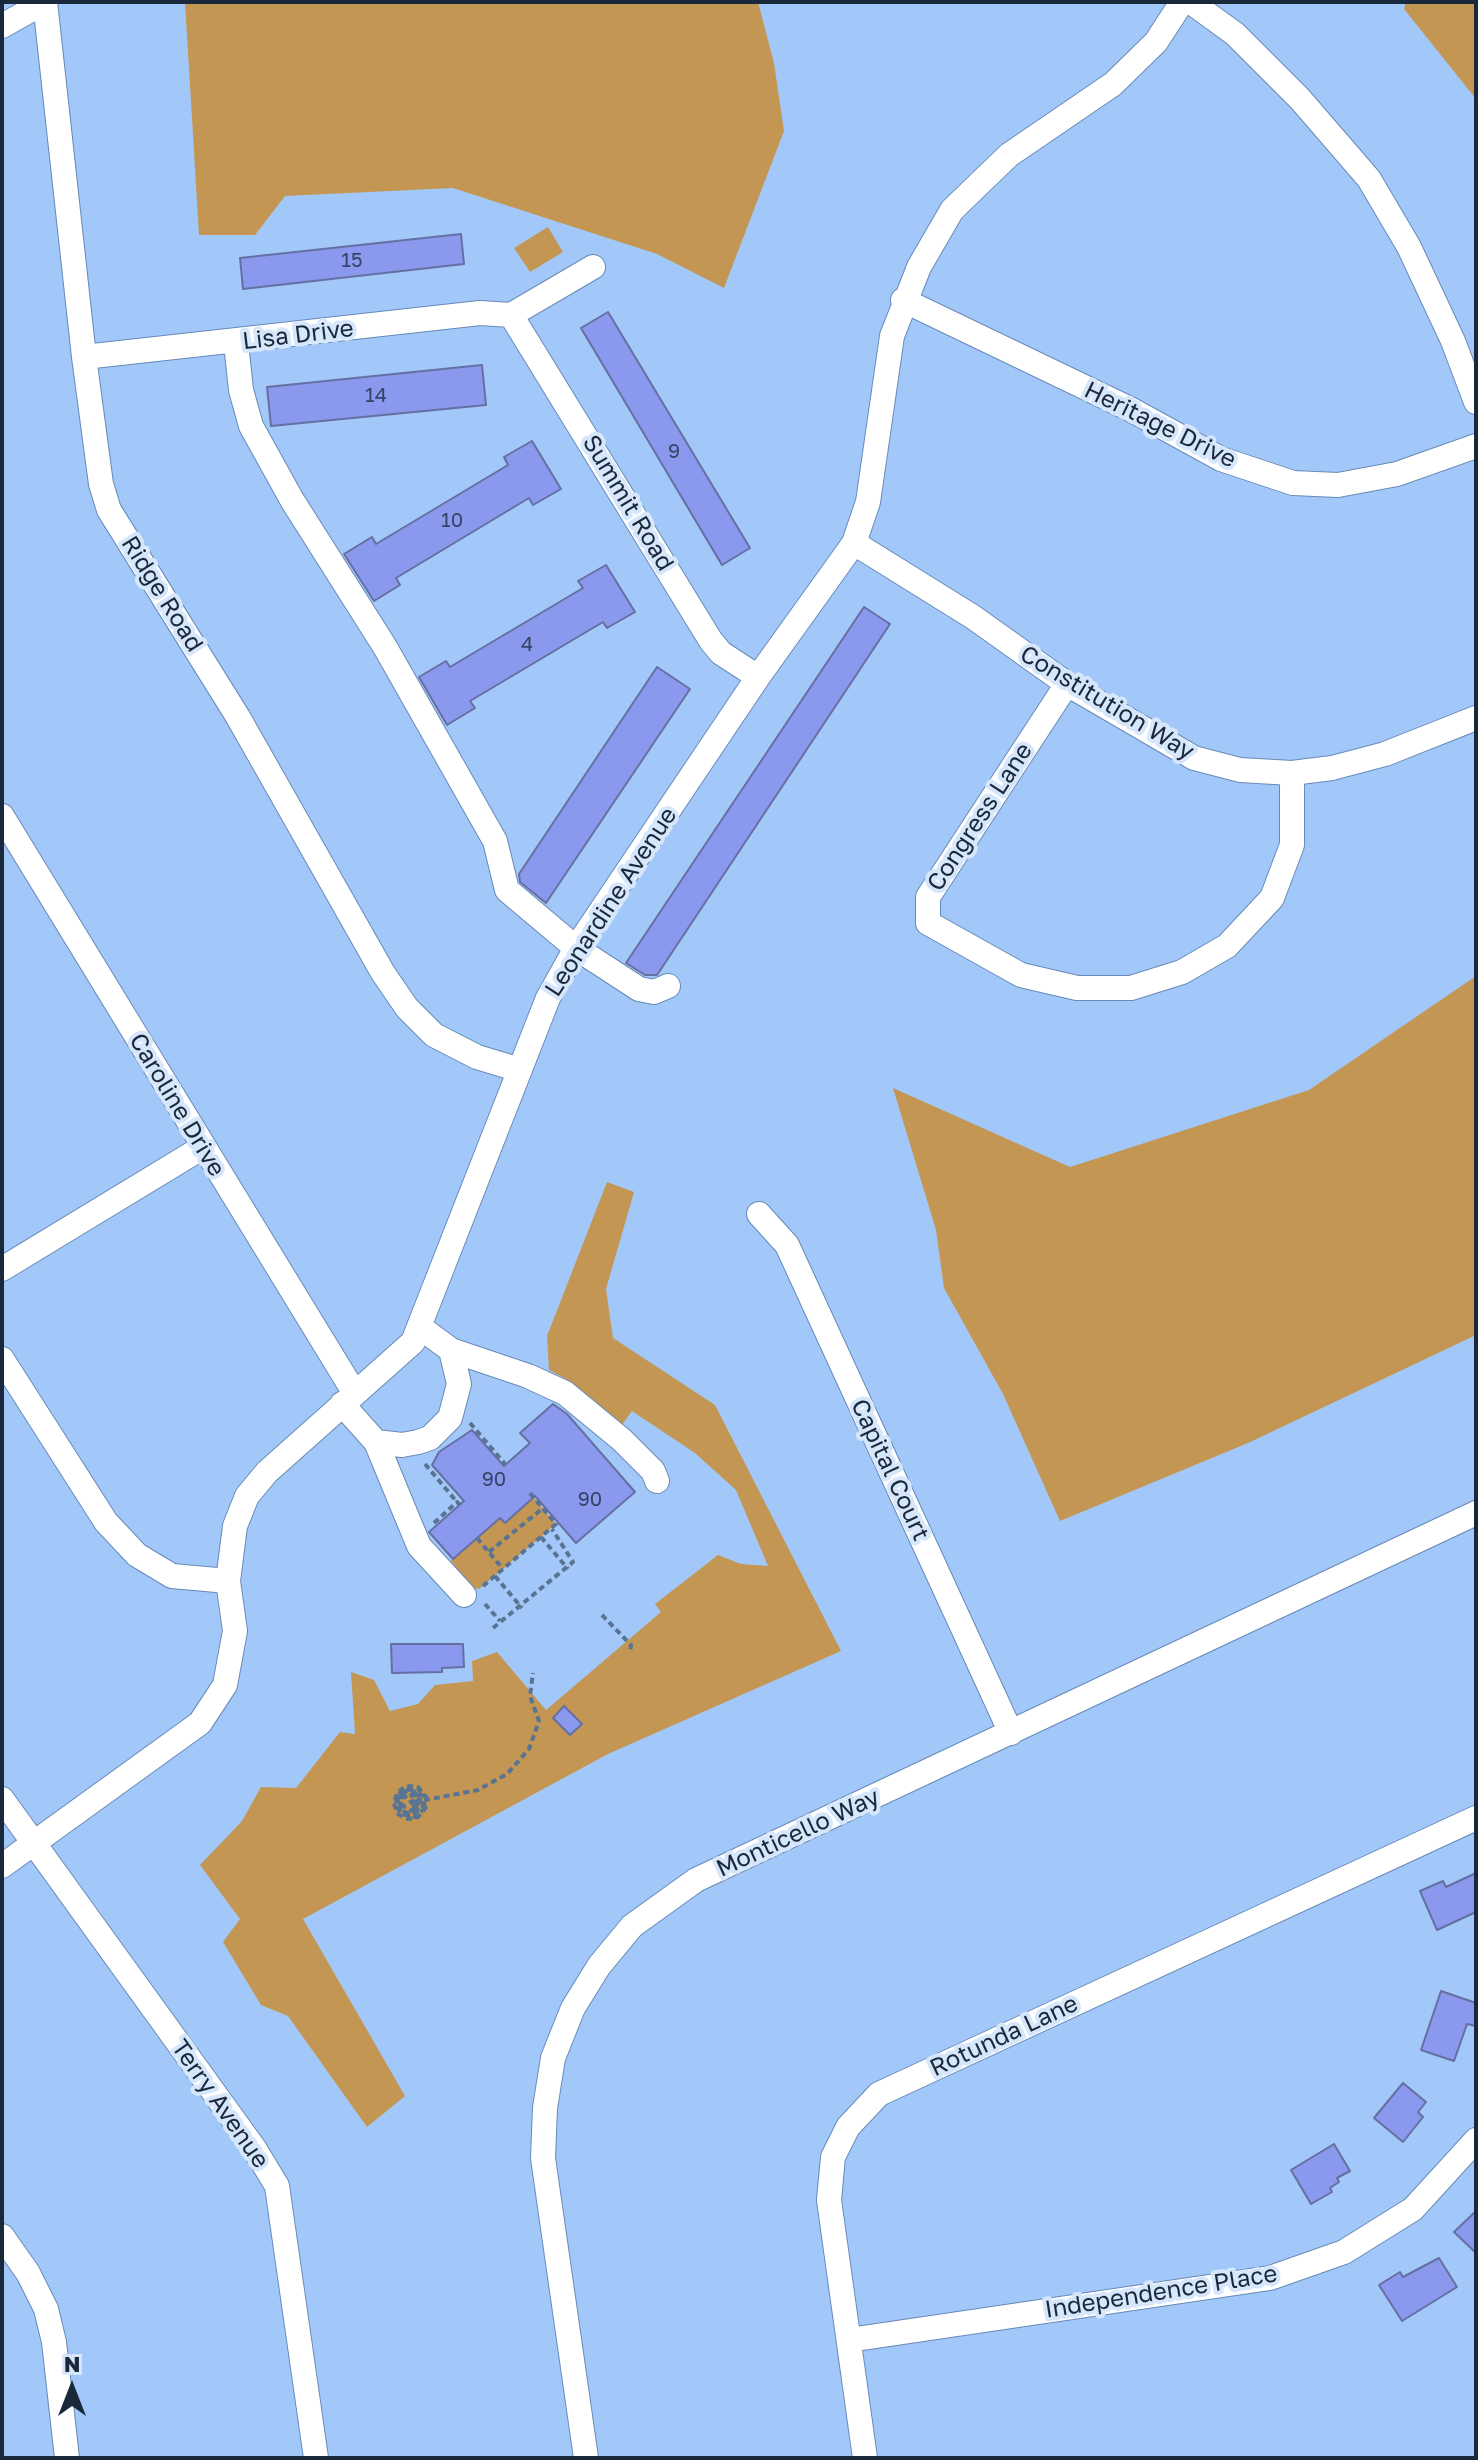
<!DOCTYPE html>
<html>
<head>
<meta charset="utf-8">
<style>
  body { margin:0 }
  #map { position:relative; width:1478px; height:2460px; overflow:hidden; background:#a2c8f9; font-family:"Golos Text",sans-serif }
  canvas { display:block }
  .frame { position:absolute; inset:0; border:4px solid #19283a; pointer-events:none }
  .north { position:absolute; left:32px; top:2348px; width:80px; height:80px; -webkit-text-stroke:6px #d7e7fb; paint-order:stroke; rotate:0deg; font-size:22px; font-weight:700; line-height:32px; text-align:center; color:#19283a }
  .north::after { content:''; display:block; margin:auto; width:28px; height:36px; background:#19283a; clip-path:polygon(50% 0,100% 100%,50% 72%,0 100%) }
</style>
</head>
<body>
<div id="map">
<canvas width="1478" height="2460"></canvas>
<div class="frame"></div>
<div class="north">N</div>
</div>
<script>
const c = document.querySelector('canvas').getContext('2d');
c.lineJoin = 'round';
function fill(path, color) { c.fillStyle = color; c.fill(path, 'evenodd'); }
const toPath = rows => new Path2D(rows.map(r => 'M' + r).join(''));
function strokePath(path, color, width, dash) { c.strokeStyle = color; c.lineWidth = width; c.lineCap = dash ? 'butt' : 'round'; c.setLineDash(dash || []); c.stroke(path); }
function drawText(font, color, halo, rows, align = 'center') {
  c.font = font + ' "Golos Text",sans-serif'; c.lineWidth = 8; c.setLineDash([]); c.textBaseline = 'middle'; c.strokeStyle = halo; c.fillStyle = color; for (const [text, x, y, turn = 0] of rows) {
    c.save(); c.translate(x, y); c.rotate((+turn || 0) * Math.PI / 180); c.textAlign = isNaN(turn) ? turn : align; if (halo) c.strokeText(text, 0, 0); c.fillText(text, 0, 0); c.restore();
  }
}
fill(toPath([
  [185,2,758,2,774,63,784,131,724,288,657,254,453,188,285,196,255,235,199,235],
  [1406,2,1476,2,1476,99,1404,9],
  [548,227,563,252,530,272,514,248],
  [1476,976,1476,1335,1248,1443,1060,1521,1003,1394,944,1288,936,1230,893,1088,1070,1167,1309,1090],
  [607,1182,634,1192,606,1289,613,1338,715,1405,841,1651,608,1754,303,1919,405,2096,367,2127,288,2016,261,2005,223,1942,240,1919,200,1865,242,1821,261,1787,296,1788,340,1732,355,1734,351,1672,374,1680,390,1711,418,1704,435,1685,473,1681,472,1661,497,1652,546,1710,661,1612,655,1604,718,1555,741,1564,768,1566,736,1490,695,1453,632,1411,622,1425,566,1379,549,1370,547,1336],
  [529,1492,556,1524,479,1589,472,1587,451,1561]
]), '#c49653');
const building = toPath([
  [461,234,464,264,243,289,240,258,461,234],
  [608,312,750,548,722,565,581,328,608,312],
  [482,365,486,405,271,426,267,387,482,365],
  [532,441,561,489,533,505,529,498,396,578,400,585,374,601,344,554,372,537,376,544,508,465,504,457,532,441],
  [606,565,635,612,607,628,603,622,470,701,475,708,447,725,419,677,446,661,450,667,583,588,578,581,606,565],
  [864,607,890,624,657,975,645,975,626,963,864,607],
  [657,667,690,689,546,903,520,882,519,874,657,667],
  [553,1404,567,1414,635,1492,576,1543,535,1496,505,1523,500,1518,453,1559,429,1532,464,1501,432,1465,439,1452,472,1430,504,1466,530,1443,520,1433,553,1404],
  [391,1644,463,1644,464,1667,442,1668,442,1672,392,1673,391,1644],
  [564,1706,582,1724,570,1735,553,1718,564,1706],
  [1476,1873,1476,1912,1437,1930,1420,1891,1443,1881,1446,1887,1476,1873],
  [1441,1991,1476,2003,1476,2026,1467,2024,1454,2061,1421,2050,1441,1991],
  [1403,2083,1426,2102,1418,2112,1423,2117,1403,2142,1374,2118,1403,2083],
  [1334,2144,1350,2171,1337,2178,1339,2182,1330,2188,1332,2192,1311,2204,1291,2170,1334,2144],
  [1476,2211,1476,2253,1454,2232,1476,2211],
  [1439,2258,1457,2287,1402,2321,1379,2285,1400,2272,1403,2277,1439,2258]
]);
fill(building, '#8a99ed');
strokePath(building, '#656fa2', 2);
const minor = toPath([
  [45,2,84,357,101,484,109,510,238,717,383,973,407,1008,434,1035,477,1057,520,1070],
  [1191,2,1235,34,1300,99,1369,179,1409,247,1453,341,1476,402],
  [2,26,45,2],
  [903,300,1130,409,1221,459,1293,483,1338,485,1397,474,1476,446],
  [511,315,711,641,721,653,758,677],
  [511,315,593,267],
  [236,343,241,390,251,426,292,500,385,647,495,841,507,890,576,948,639,989,654,992,668,986],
  [84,357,480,313,511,315],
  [854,543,973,617,1067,684,1194,758,1240,770,1292,773,1332,768,1385,754,1476,718],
  [1067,684,928,897,928,923,1021,975,1077,988,1131,988,1182,972,1227,946,1272,898,1292,845,1292,773],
  [2,816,354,1392],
  [759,1214,787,1245,1011,1733],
  [2,1269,203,1147],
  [421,1328,451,1350,528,1376,565,1393,622,1440,653,1471,657,1481],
  [2,1359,106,1522,137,1555,172,1576,228,1581],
  [342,1404,376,1442,419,1546,464,1595],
  [376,1442,402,1445,418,1442,430,1438,450,1418,459,1384,451,1350],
  [2,1799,254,2148,277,2186,316,2458],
  [2,1866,200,1723,225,1685,235,1631,228,1581,235,1526,247,1496,267,1472,413,1342,548,998,576,948,758,677,854,543,868,502,892,336,919,267,952,210,1009,155,1113,84,1156,42,1182,2],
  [2,2236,28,2273,46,2309,54,2342,67,2458],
  [849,2340,1270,2278,1344,2252,1413,2209,1476,2140],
  [586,2458,543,2158,545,2108,553,2058,573,2008,599,1966,632,1926,696,1880,1476,1513],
  [865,2458,829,2200,833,2157,848,2127,879,2094,1476,1818]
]);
strokePath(minor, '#678ab8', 26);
strokePath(toPath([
  [470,1423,505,1464],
  [425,1464,457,1502],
  [434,1523,457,1502,460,1505],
  [541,1537,568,1569],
  [477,1538,503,1569],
  [489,1552,543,1508],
  [495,1576,522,1608],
  [483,1586,556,1524,529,1492],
  [485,1604,500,1621],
  [602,1615,631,1645,630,1652],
  [493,1628,573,1562,552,1529],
  [411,1802,418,1801,413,1809,415,1804,408,1803,415,1800,411,1795,417,1800,427,1798,418,1787,406,1786,397,1793,394,1804,398,1814,403,1817,408,1819,418,1817,428,1805,422,1803,413,1815,426,1804,423,1810,415,1817,401,1814,396,1805,405,1814,411,1815,403,1811,400,1804,401,1797,408,1790,400,1796,396,1804,397,1796,404,1789,418,1789,424,1796,411,1790,420,1797,410,1794,403,1798,403,1806,412,1811,420,1801,478,1790,507,1774,529,1749,539,1721,530,1696,533,1673]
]), '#597393', 4, [6, 4]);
strokePath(minor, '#fff', 24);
drawText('20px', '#354467', null, [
  ["15",352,261],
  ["14",376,396],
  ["9",674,452],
  ["10",452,521],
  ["4",527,645],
  ["90",494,1480],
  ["90",590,1500]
]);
drawText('24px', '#19283a', '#d7e7fb', [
  ["Lisa Drive",298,335,-7],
  ["Heritage Drive",1160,425,26],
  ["Summit Road",628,503,59],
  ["Ridge Road",162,594,58],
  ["Constitution Way",1107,703,31],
  ["Congress Lane",980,817,-57],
  ["Leonardine Avenue",611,902,-57],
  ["Caroline Drive",177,1105,59],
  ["Capital Court",890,1470,65],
  ["Monticello Way",798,1833,-25],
  ["Rotunda Lane",1004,2036,-25],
  ["Terry Avenue",220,2104,55],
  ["Independence Place",1161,2292,-9]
]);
</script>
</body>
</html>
